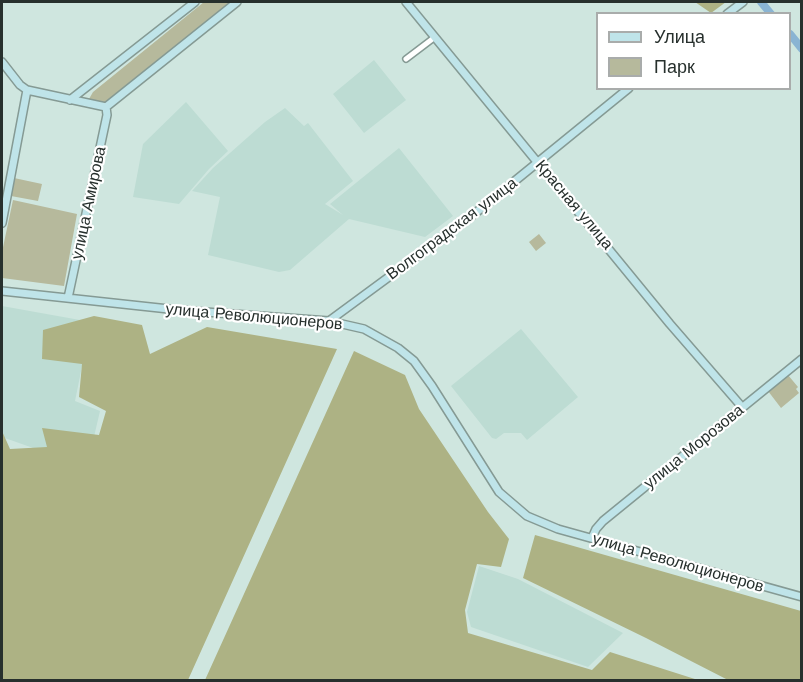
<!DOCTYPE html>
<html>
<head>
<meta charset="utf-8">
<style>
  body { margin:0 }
  #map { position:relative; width:803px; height:682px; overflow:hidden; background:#cfe6df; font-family:"Work Sans",sans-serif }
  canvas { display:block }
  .frame { position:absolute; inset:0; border:3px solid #27302d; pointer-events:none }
  .legend { position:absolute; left:596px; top:12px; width:195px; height:78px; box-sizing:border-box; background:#fff; border:2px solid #a9acab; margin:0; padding:8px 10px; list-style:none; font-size:18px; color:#27302d }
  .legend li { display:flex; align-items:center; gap:12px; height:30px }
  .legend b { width:30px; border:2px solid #a9acab }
</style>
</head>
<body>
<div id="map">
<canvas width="803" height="682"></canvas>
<div class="frame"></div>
<ul class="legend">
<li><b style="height:8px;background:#bfe4e9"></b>Улица</li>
<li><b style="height:16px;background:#b6b99c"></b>Парк</li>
</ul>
</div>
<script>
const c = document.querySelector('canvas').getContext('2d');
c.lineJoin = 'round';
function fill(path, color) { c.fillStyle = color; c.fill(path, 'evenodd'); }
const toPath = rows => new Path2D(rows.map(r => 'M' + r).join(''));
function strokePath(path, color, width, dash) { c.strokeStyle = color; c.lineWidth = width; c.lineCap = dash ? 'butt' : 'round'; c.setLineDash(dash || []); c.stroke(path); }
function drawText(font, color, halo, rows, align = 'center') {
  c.font = font + ' "Work Sans",sans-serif'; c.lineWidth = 4.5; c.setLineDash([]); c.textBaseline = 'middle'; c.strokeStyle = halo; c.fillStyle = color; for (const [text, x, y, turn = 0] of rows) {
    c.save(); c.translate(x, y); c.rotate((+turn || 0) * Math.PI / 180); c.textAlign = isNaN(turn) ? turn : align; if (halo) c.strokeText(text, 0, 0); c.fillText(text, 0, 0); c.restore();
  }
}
fill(toPath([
  [374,60,406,100,364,133,333,94],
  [186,102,228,151,209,169,179,204,133,197,143,144],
  [285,108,304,126,308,123,353,181,325,204,343,215,330,204,399,148,453,216,425,237,349,219,290,270,279,272,208,255,220,197,192,191,213,168,265,122],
  [2,306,91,322,75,401,100,411,87,467,2,437],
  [521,329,578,397,527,440,521,433,504,433,496,439,492,438,451,386],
  [479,566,518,579,623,633,588,667,471,627,467,612]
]), '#bddcd3');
fill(toPath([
  [204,2,232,2,103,105,93,105,89,99,93,92],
  [14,178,42,184,38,201,11,196],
  [13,200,77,214,64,286,2,278,2,252],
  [539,234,546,243,536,251,529,242],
  [788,375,798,387,796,389,799,393,781,408,768,391]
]), '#b6b99c');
fill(toPath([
  [695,2,726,2,711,13],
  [94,316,142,325,150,354,207,327,337,349,188,680,2,680,2,431,10,449,47,447,42,428,99,435,106,411,79,397,82,364,42,359,43,330],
  [354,351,405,375,419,409,488,512,509,539,501,567,477,564,465,610,468,633,592,670,610,652,698,680,205,680],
  [535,535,801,611,801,680,728,680,646,638,523,578]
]), '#adb284');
strokePath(toPath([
  [761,2,771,14],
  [790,34,802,49]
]), '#8ab4d3', 8);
const street = toPath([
  [406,59,435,37]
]);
const secondary = toPath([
  [406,2,670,324,742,407],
  [727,14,743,2],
  [2,62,20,85,27,90,106,107],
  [70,100,195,2],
  [106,107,237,2],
  [2,223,27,90],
  [2,291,178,310,329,321,364,329,398,348,414,361,432,386,499,492,527,516,558,529,802,597],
  [68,298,107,115,106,107],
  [329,321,473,215,629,88],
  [592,538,596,529,603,521,802,359]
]);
strokePath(street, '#859a94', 8);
strokePath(secondary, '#859a94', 10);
strokePath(street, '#fff', 5);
strokePath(secondary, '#bfe4e9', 7);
drawText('16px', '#27302d', '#fff', [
  ["улица Амирова",89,203,-78],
  ["Красная улица",574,205,50],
  ["Волгоградская улица",452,229,-37],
  ["улица Революционеров",254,317,5],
  ["улица Морозова",694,447,-39],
  ["улица Революционеров",678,563,16]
]);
</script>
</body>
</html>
